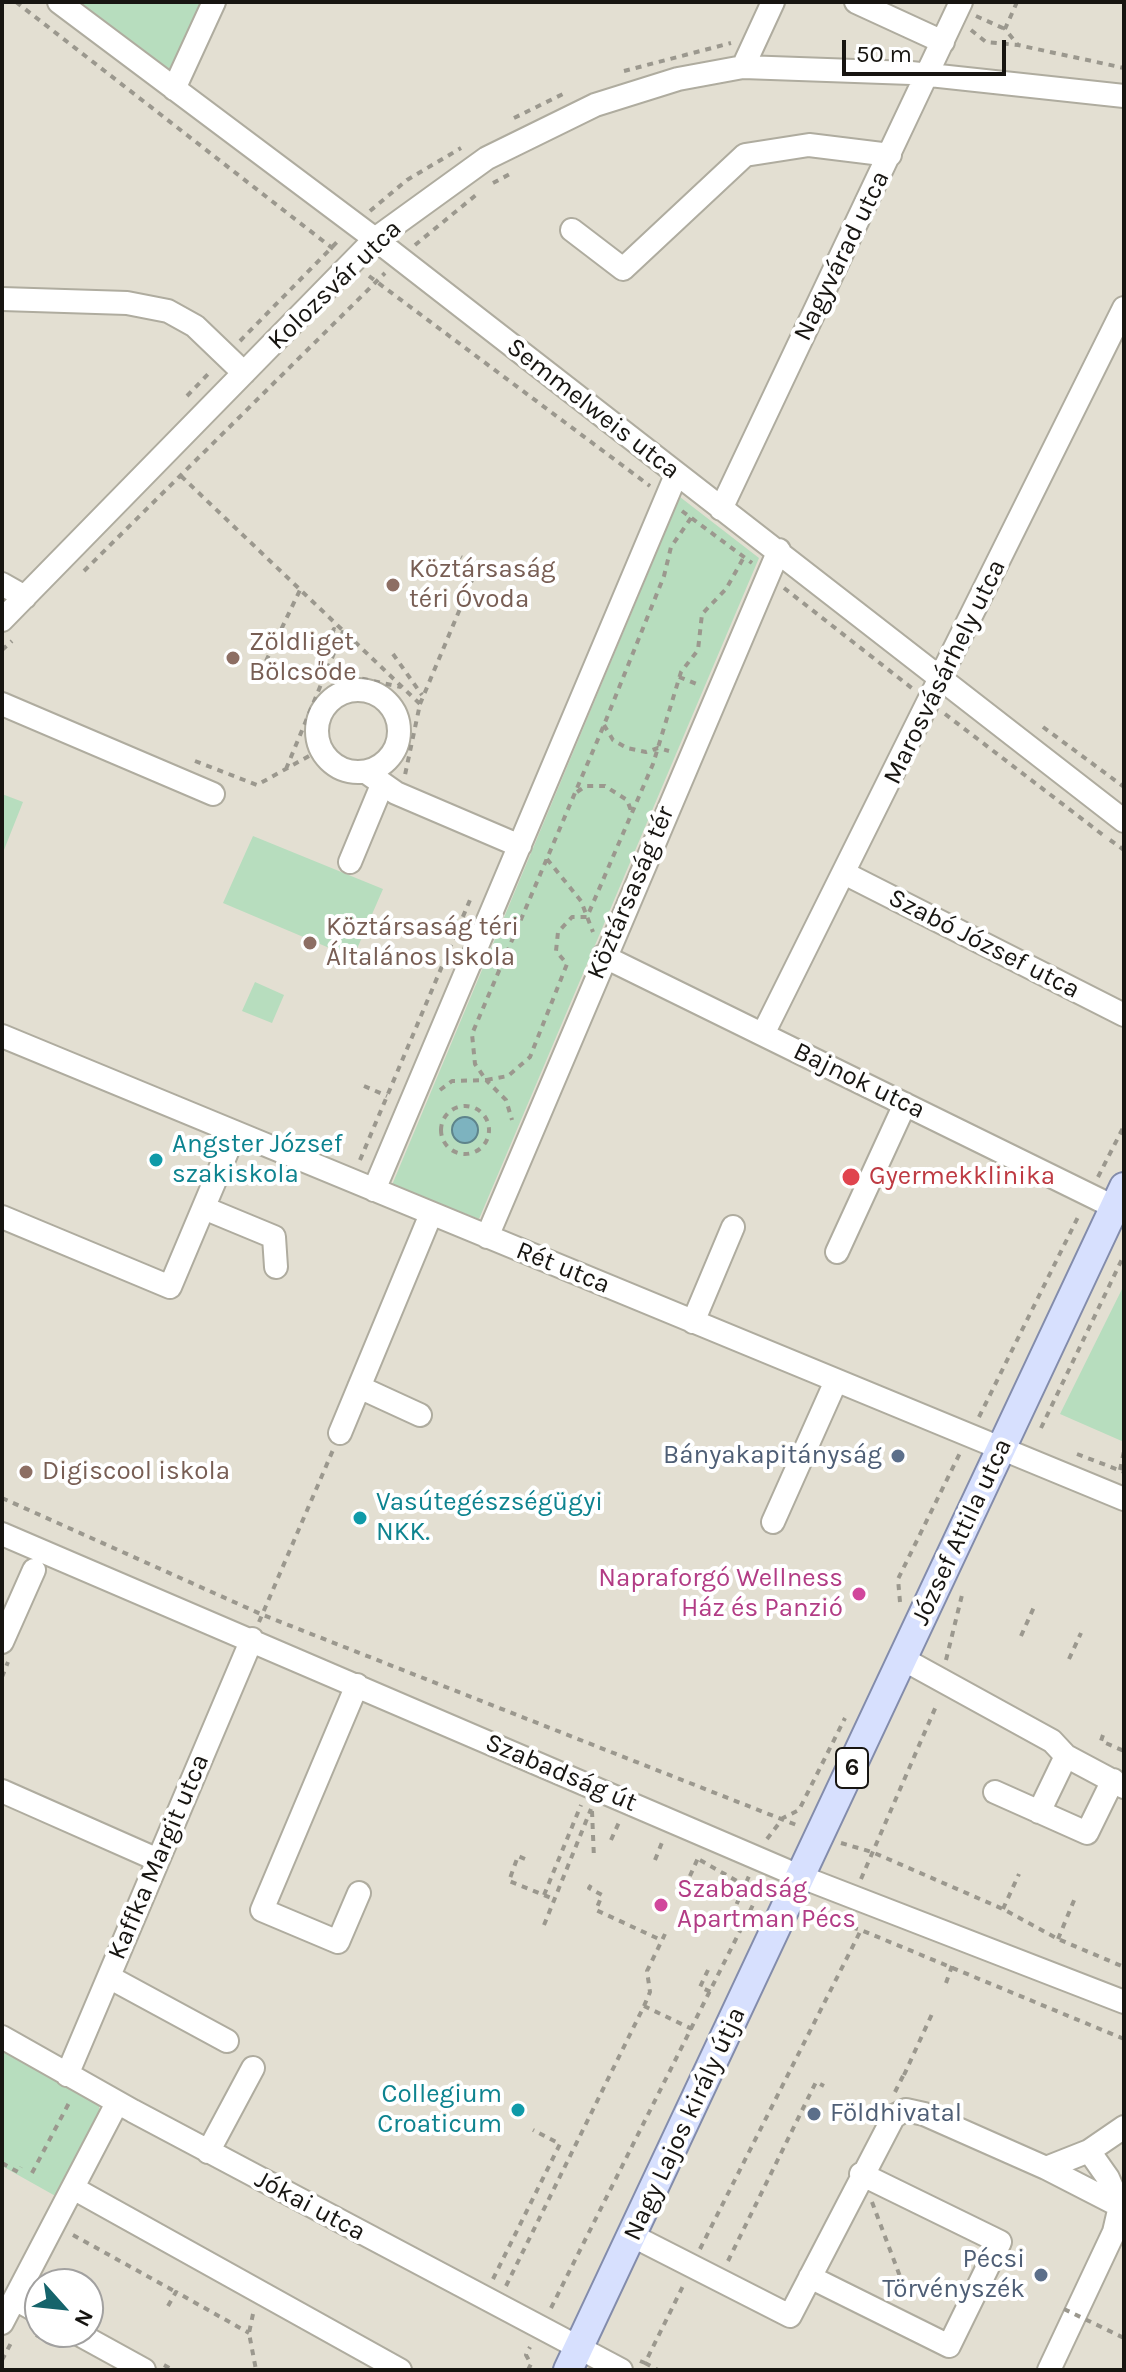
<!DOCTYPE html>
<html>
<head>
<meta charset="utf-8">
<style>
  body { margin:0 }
  #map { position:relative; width:1126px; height:2372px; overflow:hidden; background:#e3dfd2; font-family:Karla,sans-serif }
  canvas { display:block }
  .frame { position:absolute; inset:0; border:4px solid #171511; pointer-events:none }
  .north { position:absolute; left:24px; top:2268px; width:80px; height:80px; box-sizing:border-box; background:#fff; border:2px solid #a2a1a0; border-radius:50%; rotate:117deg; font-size:22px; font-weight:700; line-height:32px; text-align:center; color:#171511 }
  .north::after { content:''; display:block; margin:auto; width:28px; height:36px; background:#16646b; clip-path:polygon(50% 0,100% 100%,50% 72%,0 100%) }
  .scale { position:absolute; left:842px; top:40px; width:164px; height:36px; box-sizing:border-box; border:4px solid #171511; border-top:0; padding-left:10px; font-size:24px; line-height:28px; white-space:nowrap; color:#171511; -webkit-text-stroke:6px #fff; paint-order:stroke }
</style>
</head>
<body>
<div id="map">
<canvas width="1126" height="2372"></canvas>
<div class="frame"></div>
<div class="north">N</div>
<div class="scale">50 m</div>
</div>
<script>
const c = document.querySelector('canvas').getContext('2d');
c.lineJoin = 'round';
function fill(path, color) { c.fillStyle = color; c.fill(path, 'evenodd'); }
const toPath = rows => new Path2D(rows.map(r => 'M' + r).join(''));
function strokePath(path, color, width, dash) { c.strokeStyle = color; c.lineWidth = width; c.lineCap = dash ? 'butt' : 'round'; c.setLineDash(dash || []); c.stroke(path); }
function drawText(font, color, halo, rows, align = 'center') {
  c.font = font + ' Karla,sans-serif'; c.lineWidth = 8; c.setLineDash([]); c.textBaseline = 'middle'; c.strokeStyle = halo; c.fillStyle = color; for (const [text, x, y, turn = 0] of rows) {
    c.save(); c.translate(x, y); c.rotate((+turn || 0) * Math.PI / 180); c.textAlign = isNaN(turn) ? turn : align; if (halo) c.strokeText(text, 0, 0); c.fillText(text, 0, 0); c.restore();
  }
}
fill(toPath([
  [59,2,214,2,174,89],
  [680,497,759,558,479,1219,392,1185],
  [2,794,23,802,2,855],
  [253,836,383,889,353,958,223,903],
  [255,982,284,995,272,1023,242,1011],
  [1124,1285,1124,1442,1060,1414],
  [2,2047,99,2106,99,2117,59,2198,2,2166]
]), '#b7ddbe');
const water = toPath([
  '452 1130a13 13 0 1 1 26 0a13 13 0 1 1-26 0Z'
]);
fill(water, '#7db3bf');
strokePath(water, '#5e848b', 2);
const minor = toPath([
  [59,2,375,239,1124,821],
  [856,2,943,42],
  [743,67,773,2],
  [174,89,214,2],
  [572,230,623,269,745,155,809,145,890,155],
  [2,299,127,303,168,311,195,326,244,373],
  [721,509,961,2],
  [2,584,25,597],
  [2,620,375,239,487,158,595,105,678,79,743,67,911,73,1124,96],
  '317 731a41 41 0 1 1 82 0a41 41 0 1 1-82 0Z',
  [2,704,213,794],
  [366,772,396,793,520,846],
  [350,862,382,785],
  [844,873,1124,1015],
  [603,956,1114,1207],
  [763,1034,1124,308],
  [2,1036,1124,1499],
  [374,1190,676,475],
  [204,1208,274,1237,276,1267],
  [2,1217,170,1287,235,1133],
  [487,1237,779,550],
  [837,1252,905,1104],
  [693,1322,733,1227],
  [359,1387,420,1415],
  [340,1433,431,1214],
  [773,1522,836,1381],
  [2,1534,799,1876,1124,2002],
  [2,1642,34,1570],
  [903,1659,1052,1741,1066,1756,1124,1787],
  [357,1685,262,1910,338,1942,359,1893],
  [2,1791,158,1860],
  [995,1792,1087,1833,1113,1780],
  [1039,1812,1066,1756],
  [109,1977,227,2041],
  [2,2037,133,2111,621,2370],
  [67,2075,252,1639],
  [1089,2151,1108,2178,1120,2206],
  [208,2152,253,2068],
  [1046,2168,1089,2151,1124,2127],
  [73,2188,400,2370],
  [633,2236,790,2316,894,2116,906,2110,924,2114,1046,2168,1120,2206,1114,2232,1049,2370],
  [810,2277,949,2346,1000,2242,861,2174],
  [15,2299,40,2313],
  [2,2323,117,2103],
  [75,2332,144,2370]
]);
const major = toPath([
  [568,2370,1124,1187]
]);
strokePath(minor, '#afac9f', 26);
strokePath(major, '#838cab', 32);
strokePath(toPath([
  [16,2,336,251],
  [1017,2,1005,29,1018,45],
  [976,16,1005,29],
  [971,30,986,42,1018,45,1124,68],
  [624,71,731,43],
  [514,118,567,92],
  [493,183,510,174],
  [370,211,407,180,461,148],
  [415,245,476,195],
  [369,276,650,486],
  [240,341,340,239],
  [187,396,211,371],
  [181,476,420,704,405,775],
  [682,511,752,563],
  [691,518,671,547,664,576,604,725,472,1034,475,1064,486,1080,508,1076,530,1057,567,964,556,951,558,932,572,917,587,917,653,764,681,672,698,650,702,614,726,589,744,557],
  [84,571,385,273],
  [784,588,913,689],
  [332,633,334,629,343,633],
  [2,650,12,641],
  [393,654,422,695],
  [266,661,300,590],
  [327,671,401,687],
  [679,677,699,685],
  [420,704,478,566,461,557],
  [945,714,1103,835],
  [604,725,613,740,627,748,646,752,658,748,669,751],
  [1043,727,1124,787],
  [195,761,257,785,309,756,324,754],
  [286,769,344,629],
  [577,792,586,786,605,786,627,800,632,813],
  [1110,840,1124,850],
  [547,859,581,901,593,932],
  [364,1086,387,1096],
  [440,1090,452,1081,486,1080,506,1100,512,1120],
  '441 1130a24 24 0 1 1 48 0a24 24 0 1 1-48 0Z',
  [360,1160,470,900],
  [1098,1177,1124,1126],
  [979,1417,1080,1213],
  [1041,1428,1124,1255],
  [1077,1454,1124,1472],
  [1120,1470,1124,1451],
  [2,1498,263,1615,799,1826],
  [900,1602,898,1579,960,1453],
  [259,1622,333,1450],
  [1021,1636,1034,1607],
  [1069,1659,1081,1633],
  [946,1660,962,1595],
  [2,1677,8,1662],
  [1103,1735,1101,1741,1124,1751],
  [592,1811,594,1859],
  [767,1839,783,1818,799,1810,845,1718],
  [611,1840,620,1820],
  [841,1843,872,1852,1003,1909,1058,1939,1124,1967],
  [525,1859,518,1856,509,1881,554,1899],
  [655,1860,663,1840],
  [700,1860,765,1897],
  [861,1879,937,1704],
  [591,1885,589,1888,602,1895,596,1910,661,1940],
  [685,1887,698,1858],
  [544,1895,581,1805],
  [1003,1909,1019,1874],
  [806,1914,861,1930,1124,2039],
  [544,1925,591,1809],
  [727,1926,749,1876],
  [1058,1939,1075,1898],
  [708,1970,700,1987,711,1992],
  [946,1983,952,1966],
  [644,2006,650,1992,647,1971,665,1934],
  [904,2075,932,2014],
  [895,2092,903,2076],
  [2,2163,18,2172,21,2167],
  [32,2173,70,2101],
  [872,2202,910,2303],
  [73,2235,176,2292],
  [700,2249,861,1930],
  [728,2261,816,2082,824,2086],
  [493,2279,560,2144,533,2130],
  [506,2286,644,2006,692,2029],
  [168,2306,176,2292,249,2333],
  [551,2308,758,1895],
  [253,2314,249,2333,256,2370],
  [36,2335,57,2345],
  [2,2360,11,2343],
  [640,2361,645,2363,683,2286],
  [645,2363,658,2370],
  [164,2365,173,2370],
  [528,2370,531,2364,526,2355,530,2347]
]), '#9b988e', 4, [6, 6]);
strokePath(minor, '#fff', 22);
strokePath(major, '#d7e0fe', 28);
strokePath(toPath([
  [1064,2309,1124,2338]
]), '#9b988e', 4, [6, 6]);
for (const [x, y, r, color] of [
  [393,585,8,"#8d6e63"],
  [233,658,8,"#8d6e63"],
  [310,943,8,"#8d6e63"],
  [156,1160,8,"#0f9aa8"],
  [851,1177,10,"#e0444e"],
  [898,1456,8,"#5c6f8a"],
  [26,1472,8,"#8d6e63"],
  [360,1518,8,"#0f9aa8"],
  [859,1594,8,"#d1479c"],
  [661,1905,8,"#d1479c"],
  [518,2110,8,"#0f9aa8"],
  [814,2114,8,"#5c6f8a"],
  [1041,2275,8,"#5c6f8a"]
]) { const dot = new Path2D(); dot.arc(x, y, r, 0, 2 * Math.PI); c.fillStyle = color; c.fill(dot); strokePath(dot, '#fff', 3); }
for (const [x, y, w] of [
  [852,1768,32]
]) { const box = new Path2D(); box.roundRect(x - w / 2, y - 20, w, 40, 6); c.fillStyle = '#fff'; c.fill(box); strokePath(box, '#171511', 2); }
drawText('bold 24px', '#171511', null, [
  ["6",852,1768]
]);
drawText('26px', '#171511', '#fff', [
  ["Nagyvárad utca",842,256,-64],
  ["Kolozsvár utca",335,285,-44],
  ["Semmelweis utca",593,409,38],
  ["Marosvásárhely utca",945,672,-64],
  ["Köztársaság tér",631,893,-67],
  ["Szabó József utca",984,944,27],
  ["Bajnok utca",859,1081,26],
  ["Rét utca",563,1268,22],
  ["József Attila utca",962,1532,-65],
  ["Szabadság út",561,1773,23],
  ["Kaffka Margit utca",159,1857,-67],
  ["Nagy Lajos király útja",685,2124,-65],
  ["Jókai utca",310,2206,28]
]);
drawText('26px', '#785e54', '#fff', [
  ["Köztársaság",409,570],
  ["téri Óvoda",409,600],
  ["Zöldliget",249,643],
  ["Bölcsőde",249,673],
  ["Köztársaság téri",326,928],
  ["Általános Iskola",326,958],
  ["Digiscool iskola",42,1472]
], 'left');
drawText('26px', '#0d838f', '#fff', [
  ["Angster József",172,1145],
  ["szakiskola",172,1175],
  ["Vasútegészségügyi",376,1503],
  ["NKK.",376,1533],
  ["Collegium",502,2095,"right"],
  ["Croaticum",502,2125,"right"]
], 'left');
drawText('26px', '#be3a42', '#fff', [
  ["Gyermekklinika",869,1177]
], 'left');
drawText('26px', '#4e5e75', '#fff', [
  ["Bányakapitányság",882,1456],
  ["Földhivatal",830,2114,"left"],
  ["Pécsi",1025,2260],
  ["Törvényszék",1025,2290]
], 'right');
drawText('26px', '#b23c85', '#fff', [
  ["Napraforgó Wellness",843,1579],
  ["Ház és Panzió",843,1609],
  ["Szabadság",677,1890,"left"],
  ["Apartman Pécs",677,1920,"left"]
], 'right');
</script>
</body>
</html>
